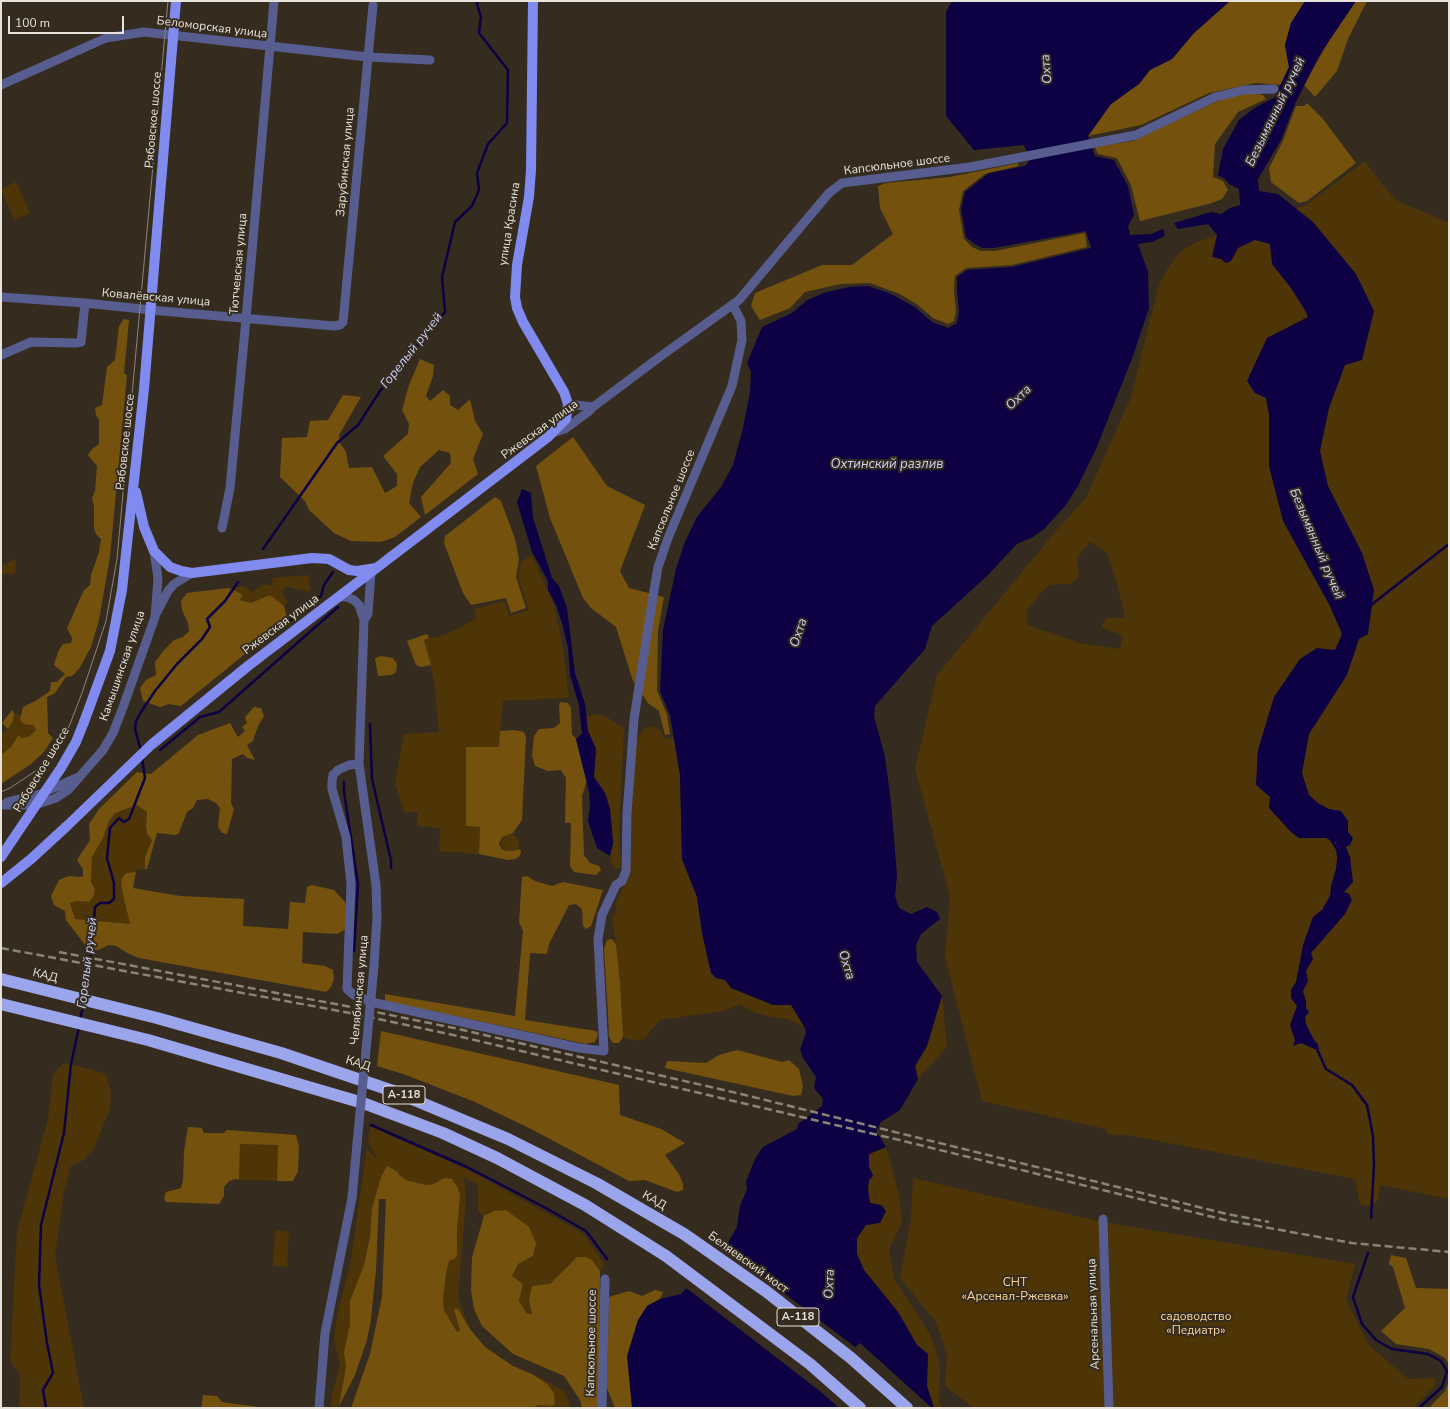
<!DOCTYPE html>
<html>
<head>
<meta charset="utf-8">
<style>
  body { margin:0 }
  #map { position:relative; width:1450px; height:1409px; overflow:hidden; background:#352c1f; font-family:"Nunito Sans",sans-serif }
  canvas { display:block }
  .frame { position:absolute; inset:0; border:2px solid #e8e3da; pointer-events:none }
  .scale { position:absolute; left:8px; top:16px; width:116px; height:18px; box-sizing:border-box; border:2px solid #e8e3da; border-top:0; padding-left:5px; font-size:12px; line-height:14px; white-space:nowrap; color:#e8e3da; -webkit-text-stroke:3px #352c1f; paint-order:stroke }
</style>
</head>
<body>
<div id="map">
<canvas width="1450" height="1409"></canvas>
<div class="frame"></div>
<div class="scale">100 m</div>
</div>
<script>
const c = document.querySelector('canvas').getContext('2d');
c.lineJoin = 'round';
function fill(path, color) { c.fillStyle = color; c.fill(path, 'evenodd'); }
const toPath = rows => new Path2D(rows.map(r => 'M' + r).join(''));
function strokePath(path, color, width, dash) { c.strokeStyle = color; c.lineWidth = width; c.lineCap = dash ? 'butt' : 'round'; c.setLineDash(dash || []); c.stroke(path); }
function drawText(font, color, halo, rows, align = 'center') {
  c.font = font + ' "Nunito Sans",sans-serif'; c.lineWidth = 4; c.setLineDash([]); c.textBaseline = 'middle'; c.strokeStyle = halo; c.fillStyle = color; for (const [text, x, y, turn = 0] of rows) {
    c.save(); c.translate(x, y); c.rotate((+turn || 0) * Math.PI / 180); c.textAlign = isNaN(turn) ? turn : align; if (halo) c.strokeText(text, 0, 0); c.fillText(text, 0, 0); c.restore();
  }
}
fill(toPath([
  [1365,161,1381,183,1396,200,1449,223,1449,1199,1380,1185,1378,1200,1371,1207,1360,1204,1355,1179,1122,1134,1121,1136,1106,1133,1106,1129,982,1101,945,957,950,896,915,769,937,675,1055,532,1086,498,1131,397,1160,281,1174,259,1184,249,1197,242,1306,205],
  [1090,542,1107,553,1118,587,1125,618,1107,618,1101,627,1123,636,1120,649,1080,643,1027,625,1027,610,1048,585,1070,584,1079,577,1077,558],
  [16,182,30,213,14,220,1,189],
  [532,555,554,605,563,647,569,698,503,701,499,747,466,826,480,827,479,854,439,851,440,828,417,826,418,812,404,812,395,783,404,734,439,732,434,680,424,639,445,635,476,619,474,609,505,601,509,616,529,610,518,578,521,562],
  [16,559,15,574,3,573,1,598,1,566],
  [309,575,310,592,285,586,282,594,288,602,284,606,270,595,251,603,240,600,241,594,228,588,244,586,252,592,264,584,273,586,272,578],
  [14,713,20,715,20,719,33,725,36,730,30,736,22,738,17,735,11,747,1,755,1,731,3,733,8,729,13,721],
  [596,714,605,716,624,728,619,833,621,868,616,869,612,865,610,856,613,843,610,809,605,793,594,777,596,749,588,731,586,717],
  [652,726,660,730,664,739,674,737,680,775,682,859,697,897,702,933,716,978,725,980,773,1004,791,1005,805,1028,788,1019,771,1017,750,1011,741,1004,723,1011,660,1020,644,1039,635,1041,623,1037,616,944,612,918,617,910,615,905,628,876,630,863,634,741,645,728],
  [137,805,147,812,146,825,147,834,152,840,145,857,145,869,138,869,136,872,126,873,121,886,130,924,75,919,70,903,76,901,89,902,95,889,91,882,92,857,103,838,109,821,115,813],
  '501 843a9 9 0 1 1 18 0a9 9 0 1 1-18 0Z',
  [942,996,947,1047,918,1079,915,1066,927,1046],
  [62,1064,71,1064,106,1074,111,1093,110,1109,94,1148,84,1160,71,1166,64,1192,55,1256,84,1408,19,1408,20,1374,10,1361,17,1232,48,1119,53,1075],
  [370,1126,470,1171,579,1231,585,1236,605,1265,600,1271,592,1260,572,1261,550,1284,529,1299,532,1314,527,1314,519,1301,523,1284,512,1276,518,1264,533,1256,494,1211,484,1216,478,1211,478,1185,464,1177,466,1200,458,1298,470,1329,458,1309,455,1309,460,1330,457,1332,444,1310,443,1300,446,1273,449,1261,456,1258,458,1236,444,1178,434,1184,426,1185,406,1180,399,1175,377,1193,364,1265,350,1301,350,1324,344,1352,346,1367,339,1406,331,1408,332,1394,340,1365,334,1338,338,1311,350,1266,367,1148,374,1157,377,1157,368,1142],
  [240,1144,278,1145,277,1181,239,1180],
  [886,1147,899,1194,902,1222,889,1249,894,1278,931,1336,940,1366,939,1403,943,1408,934,1408,927,1386,928,1354,917,1345,898,1312,864,1270,857,1255,857,1238,881,1205,870,1203,868,1189,869,1180,873,1176,869,1167,869,1154],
  [913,1178,1099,1221,1105,1408,974,1408,945,1386,947,1356,936,1322,900,1278,911,1218],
  [1108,1223,1355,1264,1346,1299,1368,1344,1408,1379,1435,1378,1435,1386,1413,1408,1113,1408],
  [275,1230,289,1231,287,1267,273,1266],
  [534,1375,565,1391,570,1408,534,1408,538,1405,552,1406,547,1384]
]), '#4d3507');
fill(toPath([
  [1230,1,1305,1,1291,23,1285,45,1289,67,1281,85,1256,83,1209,93,1141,125,1088,136,1111,104,1139,84,1150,70,1172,59,1194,33],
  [1356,1,1367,1,1348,39,1337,71,1315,97,1304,85,1334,32],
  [1252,93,1263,95,1266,99,1238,112,1215,144,1213,177,1223,181,1228,190,1222,199,1212,203,1140,221,1131,185,1117,158,1098,154,1095,147,1133,141,1228,96],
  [1307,103,1323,119,1356,163,1307,201,1299,203,1271,182,1269,168,1283,141,1296,106,1304,106],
  [1018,163,1018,166,985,174,963,191,959,210,964,239,972,247,981,251,995,251,1085,233,1087,247,1012,265,966,268,955,276,954,291,956,311,954,321,948,324,933,318,918,305,900,294,870,283,841,284,805,292,790,308,760,320,751,306,755,293,822,265,852,265,893,234,880,208,878,186,886,183,950,177],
  [124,319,129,320,124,373,127,375,110,557,99,620,91,647,79,669,72,676,66,677,55,693,47,697,48,733,53,738,44,752,31,764,1,784,1,755,11,747,18,735,22,738,30,736,36,730,33,725,23,724,20,719,23,707,37,700,50,691,51,682,57,682,65,674,54,665,58,652,63,644,71,643,72,638,67,628,84,590,90,585,91,575,99,552,101,539,96,534,94,528,94,506,92,498,95,491,97,466,88,455,92,449,99,444,99,420,96,415,95,408,102,405,107,367,115,360,119,326],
  [420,359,434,365,433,376,426,396,430,401,443,390,450,396,450,405,458,410,470,399,475,421,483,434,473,459,478,474,425,515,421,497,451,463,450,453,439,450,420,467,413,483,409,503,421,517,395,537,381,542,351,541,334,533,309,510,305,501,280,477,282,438,307,437,310,421,328,420,343,395,361,397,339,435,340,443,346,452,349,468,372,467,385,493,397,486,397,474,383,456,408,434,409,424,402,410,409,385],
  [573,437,607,486,645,505,620,571,629,588,664,597,658,631,657,690,667,715,670,734,665,735,659,711,648,703,633,681,616,627,591,608,583,598,550,518,536,466],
  [495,497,501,501,515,539,519,559,516,577,526,608,511,613,506,598,471,605,463,593,444,543,445,536],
  [228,588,242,594,240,600,251,603,270,595,284,606,287,618,283,623,181,706,169,704,160,707,143,701,140,688,146,680,156,675,155,662,164,650,174,640,183,637,189,631,188,623,182,610,181,601,187,593],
  [427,634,429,638,424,640,431,665,421,667,416,665,407,641],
  [381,656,393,658,397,664,396,672,392,675,378,676,375,658],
  [560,702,568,703,571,708,572,734,576,739,587,780,582,796,584,855,590,863,599,866,601,870,596,875,574,872,570,866,571,823,565,823,566,778,561,770,548,771,535,766,532,755,534,736,539,729,554,728,560,723,559,705],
  [254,707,261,708,264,716,258,726,253,741,247,745,255,760,247,758,243,754,232,759,231,803,234,809,227,834,222,833,218,827,220,808,216,803,208,799,197,800,193,808,187,812,179,833,176,835,157,833,147,869,145,869,145,857,152,840,147,834,146,825,147,812,137,805,115,813,109,821,103,838,92,857,91,882,95,889,94,895,89,902,76,901,70,903,75,919,130,924,121,886,122,878,126,873,136,872,133,888,180,896,244,899,243,926,288,929,290,902,305,903,307,887,312,885,334,890,345,902,348,914,346,929,337,934,303,932,302,963,325,966,333,970,334,979,331,987,326,992,139,958,129,954,116,946,109,945,98,950,88,949,66,920,65,911,54,905,51,896,59,880,69,876,83,877,83,869,77,860,90,840,89,824,99,809,137,772,151,774,198,735,230,723,238,737,245,731,242,727,247,723,245,717],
  [12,710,14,713,13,721,8,729,2,723],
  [514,730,524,732,526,737,522,820,513,833,502,837,499,844,502,849,506,851,514,851,518,849,521,851,520,856,515,859,508,860,479,854,480,827,466,826,466,747,499,747,500,731],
  [527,876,535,881,552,886,563,882,603,890,591,926,586,929,583,926,582,909,576,904,569,905,549,944,547,954,530,953,525,1020,596,1031,598,1034,595,1042,586,1044,385,1001,385,994,515,1016,523,931,519,922,522,877],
  [612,939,616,944,620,983,623,1037,619,1043,613,1043,609,1037,608,1014,604,949,607,940],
  [381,1031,619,1085,620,1115,661,1129,685,1143,665,1155,679,1174,683,1184,683,1190,677,1192,645,1180,629,1181,531,1129,475,1102,406,1075,377,1066],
  [737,1050,782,1062,789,1060,799,1069,803,1086,801,1095,793,1096,665,1068,667,1061,706,1063,719,1055],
  [188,1127,202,1128,204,1133,224,1133,227,1130,296,1135,299,1146,298,1171,293,1181,277,1181,278,1145,240,1144,239,1180,236,1179,229,1181,224,1187,224,1196,219,1204,166,1202,164,1198,166,1192,181,1188,183,1180,184,1151],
  [387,1166,398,1172,399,1175,406,1180,426,1185,434,1184,444,1178,452,1179,458,1188,460,1196,457,1229,457,1255,456,1258,449,1261,446,1273,443,1300,444,1310,457,1332,460,1330,454,1309,458,1309,470,1329,485,1347,513,1366,534,1375,547,1384,554,1393,555,1404,552,1406,538,1405,534,1408,351,1408,370,1354,382,1297,386,1199,379,1199,376,1270,371,1319,367,1340,355,1375,339,1406,346,1367,344,1352,350,1324,350,1301,364,1265,370,1236,372,1209,381,1177],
  [506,1210,529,1227,536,1243,533,1256,518,1264,512,1276,523,1284,519,1301,527,1314,532,1314,529,1299,532,1286,550,1284,577,1257,585,1257,592,1260,600,1271,599,1408,582,1408,580,1400,564,1376,513,1354,482,1326,474,1309,471,1290,472,1257,484,1216,494,1211],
  [1391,1255,1406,1258,1416,1288,1449,1289,1449,1364,1445,1358,1429,1349,1396,1344,1381,1331,1405,1308,1393,1267,1389,1264],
  [655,1290,663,1292,660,1299,647,1306,632,1398,632,1408,615,1408,607,1388,609,1297,629,1291,642,1296],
  [1449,1381,1449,1408,1429,1408,1445,1391],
  [203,1395,217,1396,222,1402,267,1408,201,1408]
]), '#74520e');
fill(toPath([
  [952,1,1230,1,1194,33,1172,59,1150,70,1139,84,1111,104,1088,136,1095,156,1114,160,1128,186,1134,215,1128,226,1130,235,1151,234,1163,229,1165,236,1152,242,1138,244,1148,272,1149,308,1133,356,1096,449,1078,486,1065,506,1044,529,1033,537,1017,544,987,576,932,626,925,649,875,706,874,716,885,757,891,802,897,875,895,896,899,908,911,914,927,907,937,912,940,919,921,934,916,945,917,962,942,996,927,1046,915,1066,918,1079,900,1110,881,1122,876,1131,886,1147,869,1154,869,1167,873,1176,869,1180,868,1189,870,1203,881,1205,886,1211,880,1223,866,1225,857,1238,857,1254,864,1270,898,1312,917,1345,928,1354,927,1386,934,1408,632,1408,627,1356,638,1320,647,1306,660,1299,681,1294,727,1244,737,1227,740,1206,747,1189,746,1181,756,1157,763,1147,797,1129,798,1124,822,1106,823,1099,814,1088,816,1077,803,1058,800,1049,806,1033,805,1028,791,1005,773,1005,731,988,725,980,716,978,711,973,702,933,697,897,682,859,680,775,670,715,660,691,663,630,676,569,684,544,697,517,721,487,733,465,743,428,750,392,751,372,747,363,762,327,792,313,806,301,823,293,849,287,868,286,889,293,915,307,932,322,948,328,957,323,959,312,957,290,957,277,967,270,1012,267,1091,248,1086,231,994,248,982,248,973,243,966,237,961,209,965,192,989,173,1025,166,1030,160,1024,145,974,150,946,116,946,12],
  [1305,1,1356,1,1319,56,1295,104,1281,140,1258,179,1259,191,1278,194,1313,222,1356,274,1374,311,1362,360,1345,365,1329,408,1320,451,1328,486,1362,553,1374,590,1368,634,1359,639,1347,675,1309,734,1302,773,1309,795,1318,803,1329,809,1341,811,1348,821,1348,832,1353,838,1350,845,1346,847,1350,857,1353,882,1344,892,1349,894,1352,900,1345,914,1311,953,1313,959,1306,971,1308,981,1303,991,1306,1002,1306,1008,1309,1012,1305,1017,1306,1024,1314,1040,1318,1044,1319,1051,1301,1043,1293,1046,1295,1040,1290,1025,1297,1006,1291,998,1291,990,1296,982,1303,945,1313,917,1322,910,1330,896,1331,886,1336,869,1338,849,1336,843,1326,838,1299,838,1291,832,1269,808,1270,797,1256,785,1258,750,1274,697,1300,659,1317,648,1335,650,1342,634,1330,606,1283,521,1269,466,1269,414,1266,398,1255,393,1247,381,1267,338,1308,317,1306,312,1291,288,1272,264,1270,244,1255,240,1238,248,1231,261,1226,263,1221,259,1212,257,1217,235,1208,224,1178,229,1174,223,1211,212,1221,214,1230,208,1240,205,1239,189,1229,184,1225,179,1218,175,1223,149,1239,120,1256,107,1274,98,1289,67,1285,45,1291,23],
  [522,489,531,493,533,518,542,546,552,578,559,586,567,608,575,673,585,704,588,731,596,749,594,777,605,793,610,809,613,843,610,856,597,848,588,821,590,806,589,792,576,739,582,734,579,705,570,675,568,648,562,623,556,605,548,590,548,581,532,552,517,502]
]), '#0d0043');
fill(toPath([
  [722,1246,855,1347,860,1343,932,1408,839,1408,821,1392,685,1287]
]), '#352c1f');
strokePath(toPath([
  [263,549,337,443,358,425,380,391,445,312,442,277,455,222,472,206,479,190,477,173,488,144,507,123,508,70,479,33,481,17,477,4,478,1],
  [1371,605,1449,544],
  [281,628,321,596,324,585,333,572],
  [370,724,372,779,391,860,391,868],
  [160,750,200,717,219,712,338,607],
  [141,751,135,729,136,721,141,712,155,691,177,664,202,639,210,627,207,619,225,601,238,582],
  [344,782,344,792,358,884,354,951],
  [1330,838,1337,849,1338,855],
  [85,997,89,976,95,907,100,903,109,903,114,899,114,883,107,858,110,828,119,818,124,822,129,819,145,778,142,758],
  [80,1020,84,1003],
  [1317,1049,1326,1069,1352,1085,1367,1105,1373,1136,1374,1165,1371,1218],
  [371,1125,467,1167,544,1207,586,1231,607,1259],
  [1368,1253,1353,1297,1362,1324,1376,1340,1392,1349,1428,1354,1441,1361,1447,1371,1442,1387,1419,1408],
  [46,1408,43,1390,53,1373,47,1343,39,1285,41,1225,64,1133,71,1064,79,1027]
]), '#0d0043', 2.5);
strokePath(toPath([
  [1,85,106,38,144,32,368,57,430,60],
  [1,297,85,303],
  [1,355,31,342,76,343,81,342,85,303,161,311,334,326,340,325,343,322,373,5],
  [568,404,593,407],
  [555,432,565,429,588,412,593,407,661,356,739,300,829,193,842,183,970,167,1136,135,1215,97,1244,90,1274,89],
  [222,528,230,488,246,319,274,1],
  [371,573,368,614,364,620,359,764,376,885,377,917,374,966],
  [339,597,347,597,354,600,359,605,364,620],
  [157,612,168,591,174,584,192,573],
  [359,764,349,765,338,770,333,775,332,781,332,789,346,837,351,884,347,989,354,995,371,1002,579,1048,604,1051,598,939,602,915,616,885,622,881,626,871,627,814,634,719,652,603,658,567,668,538,732,386,742,340,741,321,733,305],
  [7,802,40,794,76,778],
  [1,805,25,805,41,803,56,798,68,790,103,750,113,733,122,710,155,617,158,578,154,551],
  [1103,1219,1109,1408],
  [319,1408,325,1333,352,1198,357,1144],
  [602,1408,605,1279]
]), '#575e8f', 9);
strokePath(toPath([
  [136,492,144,527,154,551,170,567,181,571,192,573,312,558,329,559,349,570,357,571,376,568],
  [84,722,110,651,122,590,144,389,176,1],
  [1,883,31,859,68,825,151,745,248,666,548,437,566,419,568,404,564,392,523,322,517,308,515,297,517,265,529,197,531,170,533,1]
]), '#818bef', 10);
strokePath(toPath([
  [1,979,157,1018,281,1053,393,1091,508,1139,596,1183,684,1234,767,1292,851,1358,907,1408],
  [1,1004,148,1040,363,1103,443,1133,497,1158,585,1205,666,1256,810,1364,860,1408]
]), '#9aa5ec', 12);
strokePath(toPath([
  [1,792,10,788,37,770,61,741,70,724,82,693,106,621,117,559,168,1]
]), '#8b8478', 1);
strokePath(toPath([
  [1,948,350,1013,453,1035,895,1139,1225,1220,1352,1243,1449,1252],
  [59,952,351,1007,454,1028,741,1094,1227,1214,1269,1222]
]), '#8b8478', 2.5, [8, 4]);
strokePath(toPath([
  [357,1144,374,966]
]), '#575e8f', 9);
strokePath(toPath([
  [1,857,61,768,76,742,84,722]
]), '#818bef', 10);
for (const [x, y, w] of [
  [404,1095,42],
  [798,1317,42]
]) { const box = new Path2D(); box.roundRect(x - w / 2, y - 9, w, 18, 3); c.fillStyle = '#352c1f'; c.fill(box); strokePath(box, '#e8e3da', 1); }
drawText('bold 11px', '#e8e3da', null, [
  ["А-118",404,1095],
  ["А-118",798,1317]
]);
drawText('12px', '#e8e3da', '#352c1f', [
  ["Беломорская улица",212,28,7],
  ["Рябовское шоссе",154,120,-85],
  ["Зарубинская улица",346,162,-85],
  ["Капсюльное шоссе",897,165,-7],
  ["улица Красина",510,224,-81],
  ["Тютчевская улица",239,264,-85],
  ["Ковалёвская улица",156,298,5],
  ["Ржевская улица",540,430,-36],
  ["Рябовское шоссе",126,442,-84],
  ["Капсюльное шоссе",672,500,-68],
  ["Ржевская улица",281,625,-37],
  ["Камышинская улица",123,666,-71],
  ["Рябовское шоссе",42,770,-59],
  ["КАД",45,976,14],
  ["Челябинская улица",360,990,-85],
  ["КАД",358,1064,18],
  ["КАД",654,1201,30],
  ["Беляевский мост",748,1263,36],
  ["Арсенальная улица",1094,1314,-92],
  ["Капсюльное шоссе",592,1343,-89]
]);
drawText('12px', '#fcd69c', '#352c1f', [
  ["СНТ",1015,1283],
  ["«Арсенал-Ржевка»",1015,1297],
  ["садоводство",1196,1317],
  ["«Педиатр»",1196,1331]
]);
drawText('italic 13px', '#c8d0f8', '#352c1f', [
  ["Охта",1047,69,-95],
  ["Безымянный ручей",1276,112,-64],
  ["Горелый ручей",412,351,-52],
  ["Охта",1019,398,-44],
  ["Охтинский разлив",887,465],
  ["Безымянный ручей",1316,544,67],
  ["Охта",799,633,-72],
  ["Горелый ручей",88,963,-83],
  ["Охта",846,965,73],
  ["Охта",830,1284,-88]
]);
</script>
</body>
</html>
